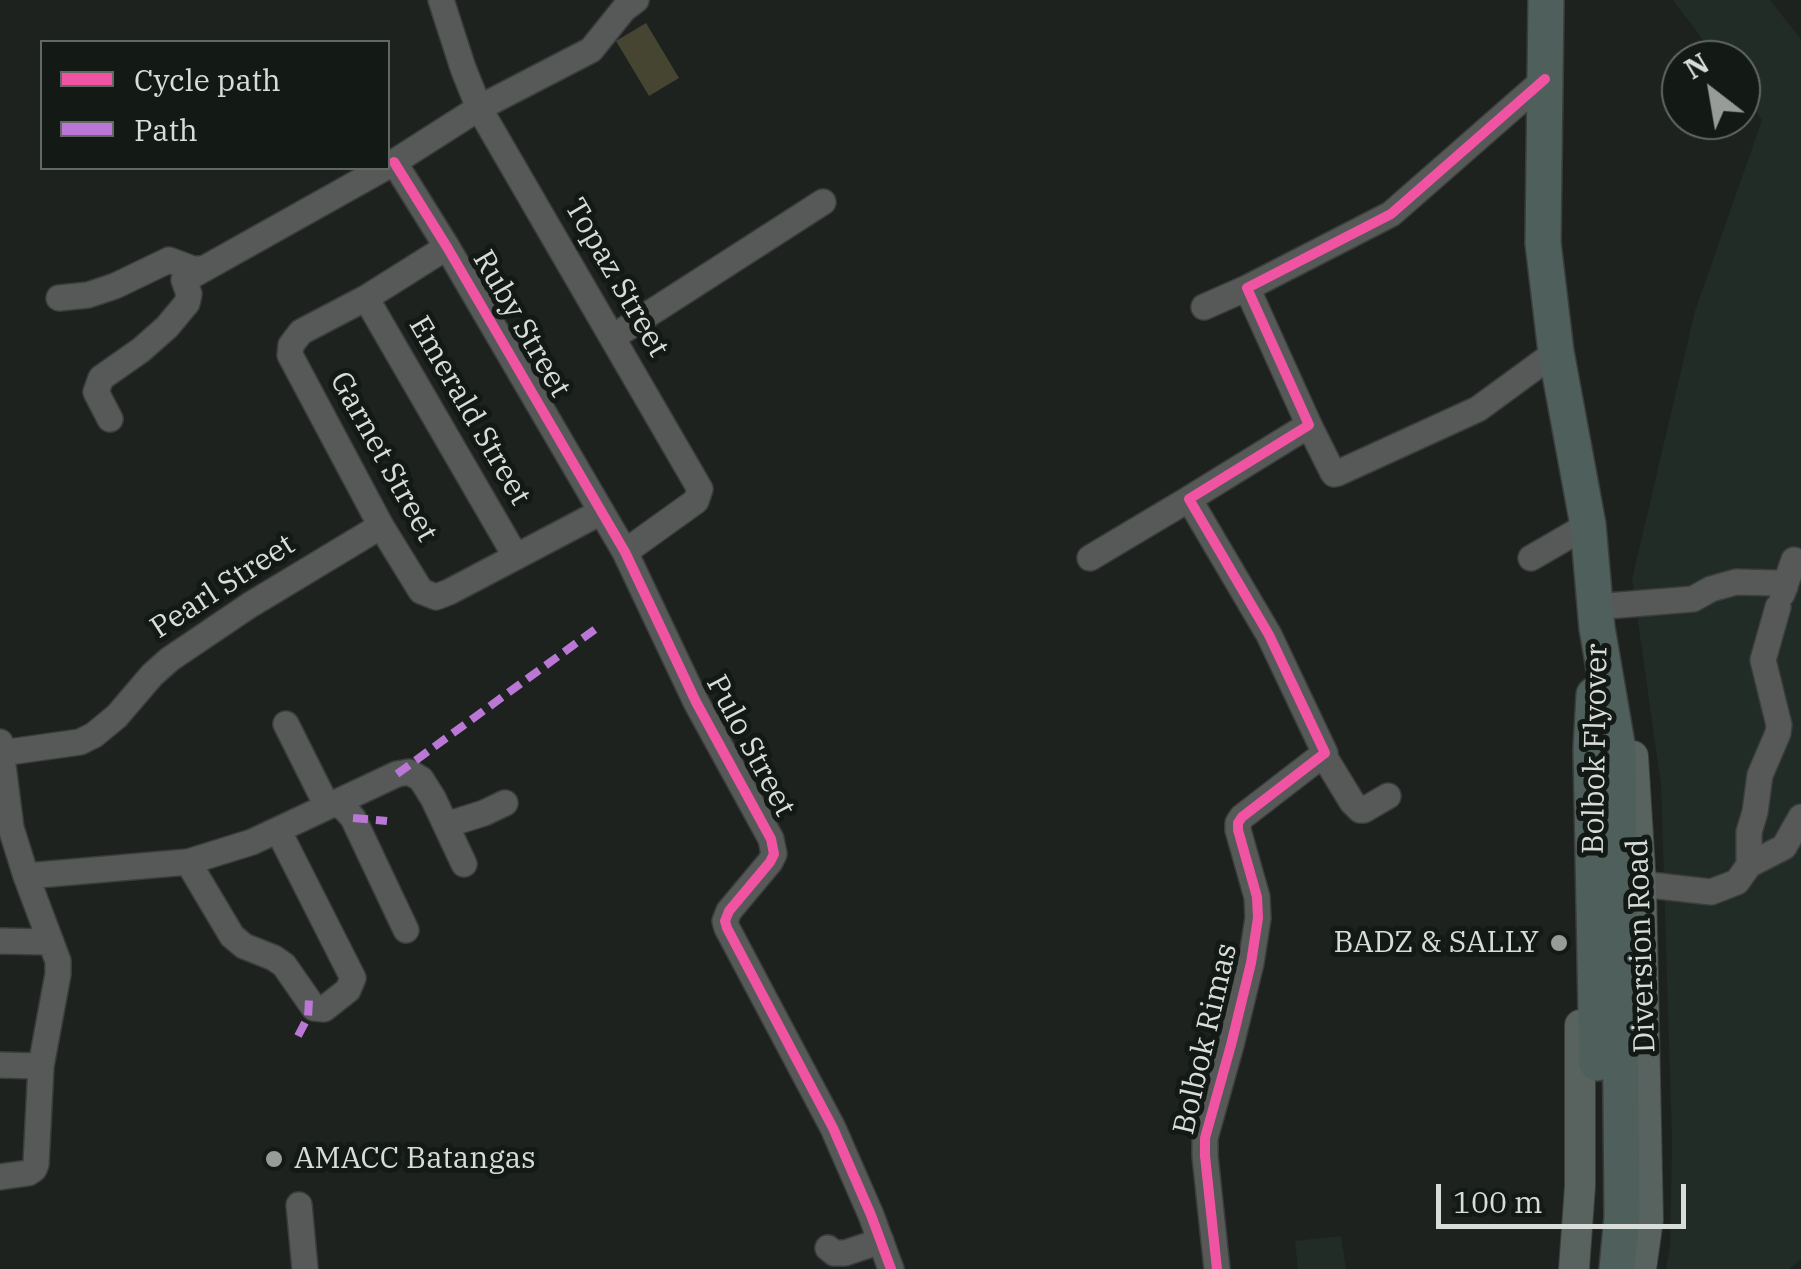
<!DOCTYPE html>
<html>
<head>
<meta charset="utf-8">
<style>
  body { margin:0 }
  #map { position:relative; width:1801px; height:1269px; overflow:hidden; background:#1d221f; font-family:"IBM Plex Serif",serif }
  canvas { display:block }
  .legend { position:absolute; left:40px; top:40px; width:350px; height:130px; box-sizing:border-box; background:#131a16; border:2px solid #626864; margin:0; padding:12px 18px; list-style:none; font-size:30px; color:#d8ddda }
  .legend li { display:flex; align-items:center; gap:20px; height:50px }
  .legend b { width:50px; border:2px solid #626864 }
  .north { position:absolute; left:1661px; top:40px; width:100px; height:100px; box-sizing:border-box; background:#131a16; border:2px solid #626864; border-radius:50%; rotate:329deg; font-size:28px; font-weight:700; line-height:40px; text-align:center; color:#d8ddda }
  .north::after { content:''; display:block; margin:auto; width:35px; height:45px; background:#979c99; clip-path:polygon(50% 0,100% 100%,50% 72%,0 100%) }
  .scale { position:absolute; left:1436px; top:1184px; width:250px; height:45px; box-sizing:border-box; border:5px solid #d8ddda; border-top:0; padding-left:12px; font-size:30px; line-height:35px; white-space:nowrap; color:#d8ddda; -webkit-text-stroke:8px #131a16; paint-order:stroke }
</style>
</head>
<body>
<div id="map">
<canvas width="1801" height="1269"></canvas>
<ul class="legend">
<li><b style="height:12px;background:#f153a3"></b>Cycle path</li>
<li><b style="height:12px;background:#ba77d6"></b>Path</li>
</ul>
<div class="north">N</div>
<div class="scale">100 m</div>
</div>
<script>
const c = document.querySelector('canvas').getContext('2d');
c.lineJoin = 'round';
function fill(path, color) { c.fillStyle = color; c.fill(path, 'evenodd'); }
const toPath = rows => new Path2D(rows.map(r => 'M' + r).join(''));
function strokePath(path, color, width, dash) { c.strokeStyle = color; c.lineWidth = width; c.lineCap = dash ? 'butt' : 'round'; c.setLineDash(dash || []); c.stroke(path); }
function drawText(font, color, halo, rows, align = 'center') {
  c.font = font + ' "IBM Plex Serif",serif'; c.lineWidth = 10; c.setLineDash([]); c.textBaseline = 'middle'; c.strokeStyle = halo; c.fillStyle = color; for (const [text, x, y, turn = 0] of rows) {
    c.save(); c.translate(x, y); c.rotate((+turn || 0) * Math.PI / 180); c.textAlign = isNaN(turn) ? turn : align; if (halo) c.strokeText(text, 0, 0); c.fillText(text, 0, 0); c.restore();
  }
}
fill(toPath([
  [1673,0,1770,0,1801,39,1801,1259,1789,1269,1666,1269,1670,1246,1672,1140,1661,785,1632,579,1695,311,1762,120,1741,91,1741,60,1718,60],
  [1341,1236,1346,1269,1298,1269,1295,1241]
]), '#202c25');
fill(toPath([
  [646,23,679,78,649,96,616,41]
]), '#454532');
const minor = toPath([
  [441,0,463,68,479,108,700,489,696,501,625,552],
  [394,162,447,247,625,552,696,702,771,839,774,854,770,862,729,911,725,921,727,928,833,1128,871,1215,891,1269],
  [388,166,479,108,591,50,624,9,636,0],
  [447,247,366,298,301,332,291,345,290,355,381,526,421,591,436,597,449,592,601,512],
  [59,298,88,295,115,286,169,260,193,269,201,269],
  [366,298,516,557],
  [1204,307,1247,288,1391,214,1545,79],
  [613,337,823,202],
  [110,419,96,392,101,378,141,350,167,327,187,303,189,294,184,280,384,168],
  [1309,425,1332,471,1334,474,1338,473,1478,409,1556,352],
  [1090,558,1189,499],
  [1531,558,1588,525],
  [1782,594,1794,560],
  [1595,607,1693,599,1711,589,1736,582,1776,583,1785,587],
  [286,724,327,806],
  [0,742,11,828,26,876,58,961,58,974,41,1066,36,1164,34,1169,28,1173,0,1177],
  [2,753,80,742,94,735,117,716,152,675,170,659,250,605,381,526],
  [1324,756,1352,802,1360,810,1364,810,1388,796],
  [335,803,344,808,353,818,406,930],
  [446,825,484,813,505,803],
  [188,862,232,936,244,946,274,958,284,965,314,1008,324,1009,348,990,353,978,278,830],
  [1749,865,1784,847,1801,817],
  [26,876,188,862,252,842,397,774,409,772,421,779,433,798,464,864],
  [1641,884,1711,892,1737,882,1749,865,1749,832,1755,812,1760,775,1778,733,1779,725,1763,660,1778,607],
  [0,941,51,942],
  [0,1065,41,1066],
  [299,1205,305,1269],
  [828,1248,834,1253,845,1253,881,1241],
  [1217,1269,1205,1156,1205,1138,1231,1045,1251,963,1258,918,1257,897,1238,830,1238,823,1242,817,1325,753,1269,635,1189,499,1309,425,1247,288]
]);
const major = toPath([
  [1633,756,1641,884,1648,1220,1641,1269],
  [1574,1269,1580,1186,1580,1025]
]);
const highway = toPath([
  [1546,0,1543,243,1556,352,1588,525,1597,628,1618,750,1622,1217,1617,1269],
  [1594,695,1591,749,1597,1063]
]);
strokePath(minor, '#3a3d3b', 28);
strokePath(major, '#3a3d3b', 32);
strokePath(highway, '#3a3d3b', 38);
strokePath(minor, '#575958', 25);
strokePath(major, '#586360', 30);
strokePath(highway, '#4f5f5b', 35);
strokePath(toPath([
  [397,774,601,625],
  [353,818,387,821],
  [298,1036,308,1017,309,1000]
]), '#ba77d6', 8, [15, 8]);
strokePath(toPath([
  [394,162,447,247,625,552,696,702,771,839,774,854,770,862,729,911,725,921,727,928,833,1128,871,1215,891,1269],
  [1217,1269,1205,1156,1205,1138,1231,1045,1251,963,1258,918,1257,897,1238,830,1238,823,1242,817,1325,753,1269,635,1189,499,1309,425,1247,288,1391,214,1545,79]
]), '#f153a3', 10);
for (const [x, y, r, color] of [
  [1559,943,10,"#979c99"],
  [274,1159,10,"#979c99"]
]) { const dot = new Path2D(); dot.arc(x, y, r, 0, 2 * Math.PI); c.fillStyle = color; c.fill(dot); strokePath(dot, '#131a16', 4); }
drawText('30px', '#d8ddda', '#131a16', [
  ["Topaz Street",616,278,60],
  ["Ruby Street",521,324,60],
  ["Emerald Street",469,411,60],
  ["Garnet Street",383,457,61],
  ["Pearl Street",223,587,-33],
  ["Pulo Street",750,746,62],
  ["Bolbok Flyover",1596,749,-89],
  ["Diversion Road",1642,946,-92],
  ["Bolbok Rimas",1206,1039,-77]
]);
drawText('30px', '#d8ddda', '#131a16', [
  ["BADZ & SALLY",1539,943],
  ["AMACC Batangas",294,1159,"left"]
], 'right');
</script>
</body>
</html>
